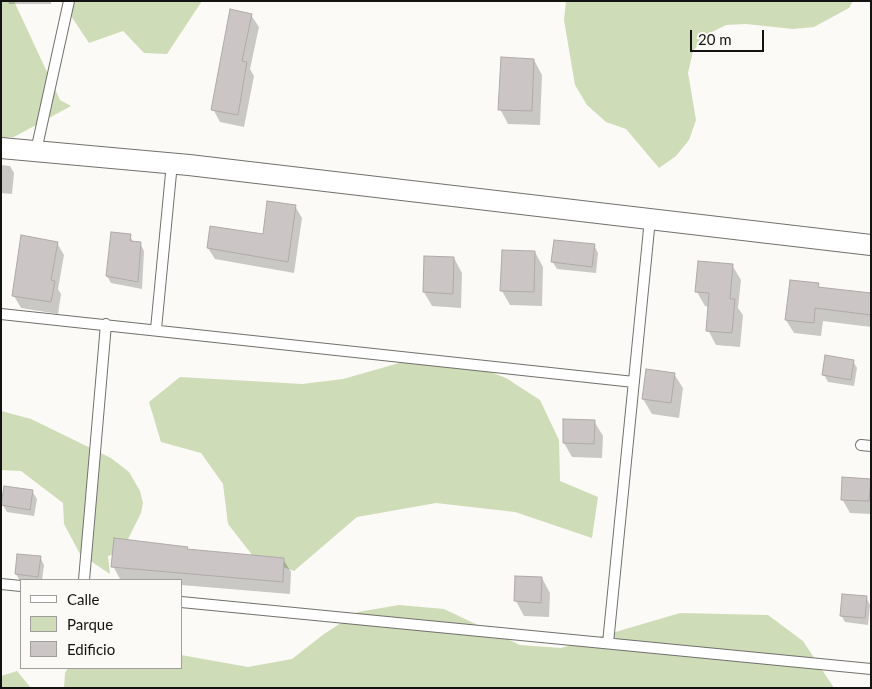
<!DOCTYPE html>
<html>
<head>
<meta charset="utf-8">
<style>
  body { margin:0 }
  #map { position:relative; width:872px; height:689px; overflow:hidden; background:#fcfaf6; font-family:Lato,sans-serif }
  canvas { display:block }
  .frame { position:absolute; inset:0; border:2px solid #131311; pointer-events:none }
  .legend { position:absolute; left:20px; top:579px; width:162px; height:90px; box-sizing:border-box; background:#fcfaf6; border:1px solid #9f9e9a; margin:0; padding:6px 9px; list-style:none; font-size:15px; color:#131311 }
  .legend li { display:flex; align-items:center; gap:10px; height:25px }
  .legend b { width:25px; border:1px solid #9f9e9a }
  .scale { position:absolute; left:690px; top:30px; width:74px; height:22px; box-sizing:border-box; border:2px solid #131311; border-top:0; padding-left:6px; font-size:15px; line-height:18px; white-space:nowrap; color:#131311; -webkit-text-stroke:4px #fcfaf6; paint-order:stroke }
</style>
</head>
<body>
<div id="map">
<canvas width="872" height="689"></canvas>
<div class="frame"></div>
<ul class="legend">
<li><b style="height:6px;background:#fff"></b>Calle</li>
<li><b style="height:14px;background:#cedcb7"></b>Parque</li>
<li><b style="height:14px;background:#cbc6c5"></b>Edificio</li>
</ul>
<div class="scale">20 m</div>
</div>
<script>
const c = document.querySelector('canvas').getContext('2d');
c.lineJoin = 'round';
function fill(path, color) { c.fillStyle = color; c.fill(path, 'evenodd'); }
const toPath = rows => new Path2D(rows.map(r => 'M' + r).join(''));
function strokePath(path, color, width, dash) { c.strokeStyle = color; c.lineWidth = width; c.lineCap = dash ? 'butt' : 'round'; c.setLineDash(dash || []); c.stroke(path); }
fill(toPath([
  [1,1,14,1,60,100,71,106,14,137,1,138],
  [61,1,202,1,167,54,144,53,123,31,89,43],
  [566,1,853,1,849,8,814,27,793,29,746,24,726,25,708,34,693,51,688,73,696,120,689,140,676,156,659,168,626,129,606,122,587,105,575,85,564,20],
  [424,356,467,363,506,378,540,400,559,440,560,481,598,497,592,538,515,512,436,503,357,517,294,571,253,556,228,524,223,484,201,453,161,442,149,402,180,377,302,384,343,379],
  [1,411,31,419,111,458,129,472,140,491,143,503,141,513,125,545,117,553,108,556,110,574,80,554,64,524,63,503,21,471,1,470],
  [399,605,444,609,520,645,561,648,680,613,768,615,803,641,834,688,64,688,65,673,68,668,181,668,181,655,248,667,292,659,324,634,358,612],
  [17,671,31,688,1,688,1,676]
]), '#cedcb7');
fill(toPath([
  [8,1,51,1,51,4,9,4],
  [251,15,259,27,250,69,254,76,244,127,220,122,213,109],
  [534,60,542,75,540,125,508,124,500,109],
  [1,165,10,166,14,173,12,194,1,193],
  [295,206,302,218,294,273,215,259,208,248,264,235],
  [130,236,134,243,140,243,144,251,142,289,111,283,107,276],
  [57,243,64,255,58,289,61,294,58,314,21,308,14,296],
  [594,245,598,253,596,273,557,269,552,261],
  [535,252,543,267,542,306,510,305,502,291],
  [454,258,462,273,461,308,432,306,424,292],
  [732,265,741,280,738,308,743,315,740,347,716,345,708,330,709,307,705,306,697,292],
  [818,285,820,288,871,294,871,327,823,321,821,336,794,333,786,320],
  [853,361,857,368,854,386,828,382,824,375],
  [674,374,683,388,679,418,652,414,643,399],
  [594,421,603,436,602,458,572,457,564,443],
  [844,478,871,479,871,514,850,513,842,499],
  [32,491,37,499,34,516,7,512,3,505],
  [187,548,188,550,283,559,291,572,290,594,181,585,181,580,120,579,113,566],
  [40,557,44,565,42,580,20,581,16,574],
  [517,577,542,578,550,593,549,617,524,616,516,601],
  [866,597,870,605,868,625,845,622,841,615]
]), '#0003');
const building = toPath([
  [230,9,252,14,242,61,247,62,238,115,211,110,230,9],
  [501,57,534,59,532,111,498,110,501,57],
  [267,201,296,205,288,262,207,248,210,226,263,234,267,201],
  [111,232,131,234,130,241,141,242,138,282,106,276,111,232],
  [21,235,58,242,51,280,55,281,51,302,12,296,21,235],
  [554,240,595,244,592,267,551,262,554,240],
  [502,250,535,251,534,292,500,291,502,250],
  [424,256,454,257,453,294,423,292,424,256],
  [698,261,733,264,730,299,735,299,732,333,706,331,709,293,695,292,698,261],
  [790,280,819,283,818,287,871,293,871,315,815,308,814,323,785,320,790,280],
  [825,355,854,360,851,380,822,375,825,355],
  [646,369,675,373,671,403,642,399,646,369],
  [563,419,595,420,594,444,563,443,563,419],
  [842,477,871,479,869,501,841,500,842,477],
  [4,486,33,490,30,510,1,505,4,486],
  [114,538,188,547,187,549,284,558,283,582,111,567,114,538],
  [17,554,41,556,38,577,15,574,17,554],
  [515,576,542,577,541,603,514,601,515,576],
  [842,594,867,596,865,618,840,616,842,594]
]);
fill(building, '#cbc6c5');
strokePath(building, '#afaaa9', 1);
const lane = toPath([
  [36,151,69,1],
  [1,314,634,382],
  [156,329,172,163],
  [861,445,871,446],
  [84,580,106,324],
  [1,584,21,586],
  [181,602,871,669],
  [608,643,650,219]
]);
const street = toPath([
  [1,148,189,165,871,245]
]);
strokePath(lane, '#71706c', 12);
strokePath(street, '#71706c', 22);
strokePath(lane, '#fff', 10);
strokePath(street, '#fff', 20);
</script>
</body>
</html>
